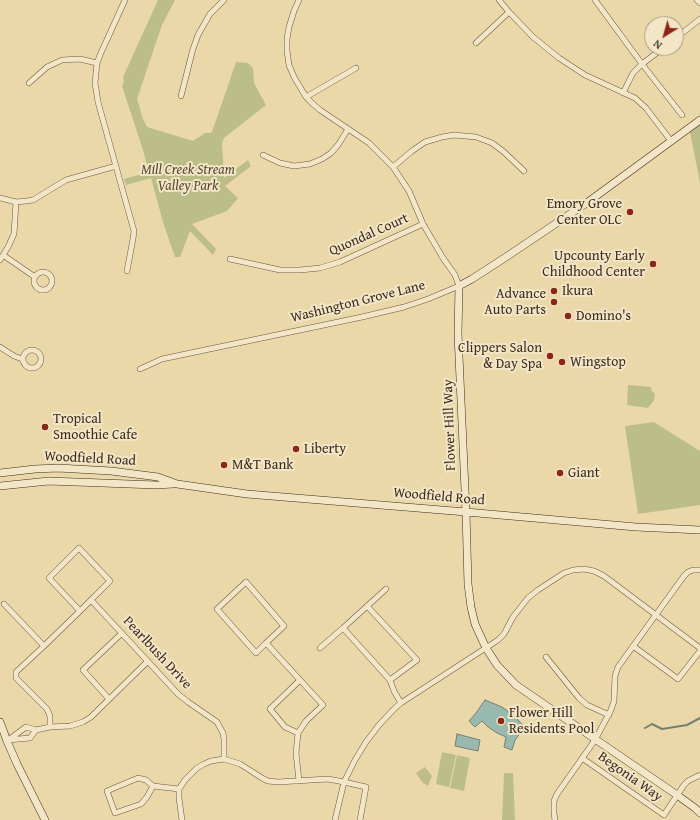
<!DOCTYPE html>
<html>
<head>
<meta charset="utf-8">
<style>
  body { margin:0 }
  #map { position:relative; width:700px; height:820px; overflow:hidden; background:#ebd8a9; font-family:"Gentium Book Plus",serif }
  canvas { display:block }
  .north { position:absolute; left:644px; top:16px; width:40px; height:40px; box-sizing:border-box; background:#f2e6c7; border:1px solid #ab9b84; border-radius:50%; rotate:217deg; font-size:11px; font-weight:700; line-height:16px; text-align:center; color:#402b1f }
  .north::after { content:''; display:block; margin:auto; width:14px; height:18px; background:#8f2418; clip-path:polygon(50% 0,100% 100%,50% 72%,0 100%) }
</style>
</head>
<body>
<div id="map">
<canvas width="700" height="820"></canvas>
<div class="north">N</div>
</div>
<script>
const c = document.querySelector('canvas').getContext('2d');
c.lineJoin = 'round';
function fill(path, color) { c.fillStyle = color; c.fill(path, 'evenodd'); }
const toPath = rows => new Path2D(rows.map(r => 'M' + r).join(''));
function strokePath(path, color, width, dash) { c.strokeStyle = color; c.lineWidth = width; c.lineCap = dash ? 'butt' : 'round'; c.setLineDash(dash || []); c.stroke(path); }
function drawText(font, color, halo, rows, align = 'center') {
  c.font = font + ' "Gentium Book Plus",serif'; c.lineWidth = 4; c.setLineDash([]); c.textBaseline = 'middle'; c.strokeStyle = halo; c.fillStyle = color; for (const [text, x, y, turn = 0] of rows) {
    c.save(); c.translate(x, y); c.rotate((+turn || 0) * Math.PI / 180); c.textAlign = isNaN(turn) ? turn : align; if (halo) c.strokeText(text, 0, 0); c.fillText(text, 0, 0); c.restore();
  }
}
fill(toPath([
  [158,0,175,0,162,25,137,99,143,119,147,127,193,141,205,133,210,133,212,132,236,62,248,63,253,68,254,83,266,105,224,138,222,143,224,178,248,160,251,166,225,186,238,198,227,211,192,224,216,249,213,255,190,231,180,257,175,257,163,222,151,178,126,185,124,179,149,172,143,150,122,86,124,81,123,77],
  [700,124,700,183,690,132],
  [628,385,651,387,652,392,655,393,654,400,648,408,627,405],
  [654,422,700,451,700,505,638,514,625,426],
  [442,752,456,755,449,787,436,784],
  [457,755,470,758,464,791,450,788],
  [425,767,432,776,428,786,422,782,416,773],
  [504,773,513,773,515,820,502,820]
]), '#bbbe86');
const water = toPath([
  [485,700,502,707,512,714,525,727,515,740,512,750,504,747,506,737,497,733,488,727,482,721,475,727,469,721,476,713,485,700],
  [457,734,480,740,478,751,455,746,457,734]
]);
fill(water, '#98b9ad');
strokePath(water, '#758074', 1);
strokePath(toPath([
  [645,728,652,724,662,729,687,725,700,718]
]), '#758074', 2);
const street = toPath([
  [125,0,100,55,97,63,95,83,98,102,134,231,133,239,127,271],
  [499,0,509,12,533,37,559,58,585,75,635,98,646,108,671,141],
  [595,0,642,64,682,115],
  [697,0,700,3],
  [676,38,700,19],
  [476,43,509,12],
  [29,83,47,67,62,60,80,59,97,63],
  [623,93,633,73,642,64,663,48],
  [181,96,193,49,198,35,210,14,224,0],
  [306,97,356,68],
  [263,155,280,163,294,166,310,164,322,159,331,153,338,145,348,129],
  [393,167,412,151,425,142,442,137,454,135,476,137,492,143,504,152,524,171],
  [0,198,16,202,26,201,33,200,66,180,116,166],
  [3,255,35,277],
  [230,259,280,270,300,270,320,268,340,262,423,224],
  [0,260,8,247,14,234,16,202],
  '34 281a9 9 0 1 1 18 0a9 9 0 1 1-18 0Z',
  [0,347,14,356,22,359],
  '23 359a9 9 0 1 1 18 0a9 9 0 1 1-18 0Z',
  [140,369,162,359,362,317,404,307,428,299,459,286,455,275,443,258,423,224,409,191,393,167,369,143,320,110,313,104,306,97,294,77,289,65,287,51,287,39,289,27,294,11,299,0],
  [386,589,343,628,390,680,394,691,401,703],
  [91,600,178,694,188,702,217,722,223,733,224,739,224,759],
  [4,604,44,646],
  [367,606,417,660,390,680],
  [266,643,284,626,246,582,217,609,256,653,266,643,323,705,306,721,298,733,296,753,299,781],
  [633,646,678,679,700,651],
  [320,648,343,628],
  [546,657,579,698,587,705,609,715],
  [109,699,83,670,122,633],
  [50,727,50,716,47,709,16,678,16,672,44,646,80,611,110,581,79,548,49,578,80,611],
  [298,733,285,727,270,709,300,680],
  [7,740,30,738,36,730],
  [7,741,26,727,36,730,50,727,70,726,83,722,91,717,148,661],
  [582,758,664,815,684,785,688,781,700,775],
  [153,786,147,797,141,804,115,813,107,791,138,778,146,780,153,786,179,789],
  [182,820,179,798,179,789,185,780,197,768,204,764,211,761,224,759,240,764,262,778,268,781,278,782,328,779,344,782,366,787,360,820],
  [335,820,344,782,355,760,366,742,379,725,395,708,401,703,498,640,504,634,513,617,528,598,538,590,564,573,573,570,584,569,594,571,604,576,700,648],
  [555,820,554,813,554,801,557,794,595,740,611,710,614,701,615,676,618,667,684,576,688,572,693,570,700,570]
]);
const secondary = toPath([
  [700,120,588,202,506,257,472,279,459,286,458,334,466,512,468,584,471,607,475,624,486,648,497,665,516,685,677,795,695,808,700,813],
  [0,473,35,469,58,468,111,471,158,477,177,484,247,494,466,512,636,527,700,530],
  [0,486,49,481,156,485,173,484],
  [0,722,7,741,17,764,45,820]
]);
strokePath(street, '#6b5642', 6);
strokePath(secondary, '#402b1f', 8);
strokePath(street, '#f2e6c7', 5);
strokePath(secondary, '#f2e6c7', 7);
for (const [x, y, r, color] of [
  [630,212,4,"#8f2418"],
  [653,264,4,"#8f2418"],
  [554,291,4,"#8f2418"],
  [554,302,4,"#8f2418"],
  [568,316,4,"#8f2418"],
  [550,356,4,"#8f2418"],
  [562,362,4,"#8f2418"],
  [45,427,4,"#8f2418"],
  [296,449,4,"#8f2418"],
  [224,465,4,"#8f2418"],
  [560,473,4,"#8f2418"],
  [501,721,4,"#8f2418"]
]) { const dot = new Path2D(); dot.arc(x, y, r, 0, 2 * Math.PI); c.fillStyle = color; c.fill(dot); strokePath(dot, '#f2e6c7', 1.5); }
drawText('italic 14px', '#594834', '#f2e6c7', [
  ["Mill Creek Stream",188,170],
  ["Valley Park",188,186]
]);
drawText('14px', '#402b1f', '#f2e6c7', [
  ["Emory Grove",622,204,"right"],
  ["Center OLC",622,220,"right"],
  ["Upcounty Early",645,256,"right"],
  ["Childhood Center",645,272,"right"],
  ["Ikura",562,291],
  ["Advance",546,294,"right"],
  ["Auto Parts",546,310,"right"],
  ["Domino's",576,316],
  ["Clippers Salon",542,348,"right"],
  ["& Day Spa",542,364,"right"],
  ["Wingstop",570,362],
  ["Tropical",53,419],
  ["Smoothie Cafe",53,435],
  ["Liberty",304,449],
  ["M&T Bank",232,465],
  ["Giant",568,473],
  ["Flower Hill",509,713],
  ["Residents Pool",509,729]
], 'left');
drawText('14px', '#402b1f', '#f2e6c7', [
  ["Quondal Court",369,235,-24],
  ["Washington Grove Lane",358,302,-14],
  ["Flower Hill Way",450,425,-92],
  ["Woodfield Road",90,459,3],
  ["Woodfield Road",439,497,5],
  ["Pearlbush Drive",157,653,47],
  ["Begonia Way",630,777,35]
]);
</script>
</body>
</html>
